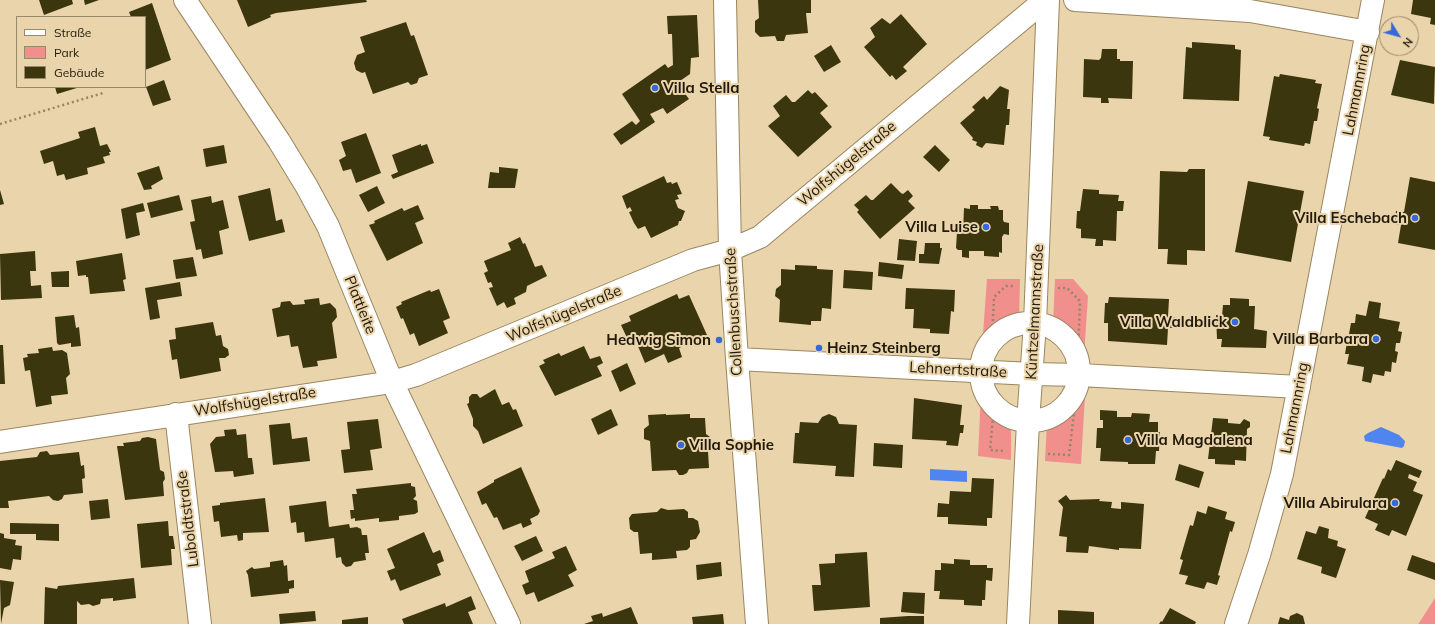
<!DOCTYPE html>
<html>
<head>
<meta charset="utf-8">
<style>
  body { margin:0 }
  #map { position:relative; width:1435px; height:624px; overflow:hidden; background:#ead4ab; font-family:Mulish,sans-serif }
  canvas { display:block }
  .legend { position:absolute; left:16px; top:16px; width:130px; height:72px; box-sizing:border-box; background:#ead4ab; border:1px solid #9a896a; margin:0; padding:5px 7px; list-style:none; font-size:12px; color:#211909 }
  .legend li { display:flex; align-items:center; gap:8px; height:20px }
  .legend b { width:20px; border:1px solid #9a896a }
  .north { position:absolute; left:1379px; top:16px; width:40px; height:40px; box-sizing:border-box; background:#ead4ab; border:1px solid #9a896a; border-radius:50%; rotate:127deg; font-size:11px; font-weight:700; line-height:16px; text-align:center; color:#211909 }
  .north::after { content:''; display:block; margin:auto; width:14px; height:18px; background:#3569d8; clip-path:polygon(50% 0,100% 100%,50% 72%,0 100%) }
</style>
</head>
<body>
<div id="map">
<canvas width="1435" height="624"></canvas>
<ul class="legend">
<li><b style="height:5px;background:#fff"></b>Straße</li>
<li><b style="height:11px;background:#f08f8b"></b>Park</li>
<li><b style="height:11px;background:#3b360d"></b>Gebäude</li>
</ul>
<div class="north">N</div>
</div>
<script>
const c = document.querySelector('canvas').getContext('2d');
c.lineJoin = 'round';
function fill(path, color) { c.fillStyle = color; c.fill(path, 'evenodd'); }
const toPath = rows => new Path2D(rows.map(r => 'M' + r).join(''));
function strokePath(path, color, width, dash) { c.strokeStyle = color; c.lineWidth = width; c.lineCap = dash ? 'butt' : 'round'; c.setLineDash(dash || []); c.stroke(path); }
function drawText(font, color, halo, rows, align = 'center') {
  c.font = font + ' Mulish,sans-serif'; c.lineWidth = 4; c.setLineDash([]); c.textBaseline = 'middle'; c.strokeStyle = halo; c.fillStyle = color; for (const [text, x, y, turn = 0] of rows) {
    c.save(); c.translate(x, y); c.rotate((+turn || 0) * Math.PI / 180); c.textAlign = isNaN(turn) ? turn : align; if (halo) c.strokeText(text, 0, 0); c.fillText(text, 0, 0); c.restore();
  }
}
fill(toPath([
  [987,279,1020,279,1019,320,1007,323,996,332,982,348],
  [1055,279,1073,279,1088,296,1084,356,1065,332,1053,325],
  [981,393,989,405,1011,421,1011,460,978,456],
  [1085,396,1081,464,1045,461,1047,423,1058,418,1067,411,1079,397],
  [1435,598,1435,624,1418,624,1419,623]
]), '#f08f8b');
fill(toPath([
  [1381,427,1399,435,1405,441,1404,446,1402,448,1365,441,1364,436,1368,433],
  [930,469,967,471,967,482,930,480]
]), '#5084ee');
fill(toPath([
  [39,0,72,0,73,4,44,15],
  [84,0,99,0,85,5],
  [237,0,366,0,367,2,276,13,270,15,271,17,248,27],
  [758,0,811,0,811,13,806,13,808,33,786,35,784,41,777,41,775,36,760,37,755,32,755,21,759,18],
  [1413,0,1435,0,1435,25,1430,24,1431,18,1411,14],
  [152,3,171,60,145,70,145,17,131,17,129,12],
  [901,14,927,44,903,67,907,71,896,80,892,75,890,77,864,47,875,37,870,28,882,18,890,24],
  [697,15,699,57,691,58,690,74,677,83,689,99,667,114,663,108,650,114,655,122,621,145,613,134,632,121,636,125,640,121,622,94,665,64,668,68,673,65,672,34,668,34,667,16],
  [406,22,411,36,414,35,428,75,419,78,417,83,411,85,408,82,373,94,365,72,362,73,356,70,354,63,357,55,365,52,360,37],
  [1192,42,1235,45,1235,49,1241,50,1239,101,1183,99,1186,47,1192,48],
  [831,45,841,62,824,72,814,56],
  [1102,49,1117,49,1117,59,1120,59,1120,61,1133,61,1132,99,1108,98,1109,103,1101,103,1101,98,1083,97,1084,59,1099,60,1101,58],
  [1400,60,1435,67,1434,104,1391,95],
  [1280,74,1316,80,1315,83,1322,84,1317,108,1319,109,1317,121,1314,121,1310,144,1305,143,1304,146,1269,140,1270,137,1263,136,1274,76,1279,77],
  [164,80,171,100,153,106,146,87],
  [1000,86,1009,90,1007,109,1010,109,1009,125,1006,125,1004,145,986,143,982,148,976,145,977,142,972,140,973,138,960,123,975,110,972,107,984,96,987,100],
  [55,87,80,87,57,94],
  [808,90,812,94,815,92,828,106,820,113,832,127,798,157,768,126,780,116,773,106,786,95,792,102,795,102],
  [95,127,100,146,107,144,111,152,109,152,110,155,103,157,105,163,87,168,88,174,66,180,64,174,57,176,53,161,44,164,40,151,80,138,78,132],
  [366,133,381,173,356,183,351,169,343,171,339,160,346,156,341,142],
  [421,144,421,146,427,144,434,163,393,179,391,175,398,172,392,155],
  [224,145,227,163,206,167,203,149],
  [935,145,950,160,939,172,923,157],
  [159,166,163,179,151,186,152,189,144,190,137,173],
  [499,167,518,169,515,188,488,188,490,172,499,173],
  [1189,169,1205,169,1205,251,1187,250,1187,265,1167,264,1168,249,1158,249,1160,171,1187,172],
  [664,176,667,183,671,182,672,184,677,182,682,194,677,195,679,199,675,200,678,208,685,211,681,221,679,221,678,225,651,238,645,226,638,229,634,223,629,212,632,211,630,207,627,209,622,196],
  [1410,177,1435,182,1435,250,1398,243,1401,225,1394,224,1396,211,1404,212],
  [1248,181,1304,191,1291,262,1235,252],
  [891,183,901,193,903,194,908,190,913,196,908,201,915,208,880,239,857,212,859,210,854,205,866,195,871,200,873,200],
  [377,186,385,203,368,212,359,195],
  [270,188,276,221,282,219,285,232,249,241,238,196],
  [1083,189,1099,190,1099,194,1119,195,1118,201,1124,201,1123,211,1117,211,1116,241,1103,240,1103,246,1095,246,1096,239,1081,238,1081,229,1076,228,1077,211,1080,211],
  [0,190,4,204,0,205],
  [179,195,183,210,151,218,147,203],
  [211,196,212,203,223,200,229,228,219,231,223,254,203,259,201,249,196,250,190,222,195,221,191,200],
  [143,203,145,211,136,213,140,235,126,239,121,209],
  [418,205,424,219,415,223,423,243,387,261,369,225,375,223,374,221,402,208,404,211],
  [970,205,978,205,978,209,991,209,990,206,998,206,999,210,1003,210,1003,220,1004,222,1009,223,1009,235,1004,234,1002,237,1002,253,999,252,999,257,984,256,984,251,969,251,969,258,962,257,962,250,958,250,956,248,957,232,963,232,964,208,970,209],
  [520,237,523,244,525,243,535,267,542,265,547,276,527,286,526,292,514,298,516,304,507,308,504,302,497,306,489,288,493,287,491,282,488,283,484,273,488,271,484,261,511,250,508,243],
  [899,239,917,241,915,261,897,260],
  [925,243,940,243,940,248,942,248,939,264,919,263,919,254,924,254],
  [35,251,36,271,30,271,31,286,41,285,42,298,1,300,0,254],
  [122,253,126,279,123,280,125,291,90,294,88,277,86,277,86,275,78,276,76,261],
  [193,257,197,276,176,279,173,260],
  [879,262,904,265,902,279,878,276],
  [795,265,817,266,817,269,833,270,831,309,822,308,821,321,811,321,811,325,779,322,780,300,775,296,776,289,781,285,781,269,795,270],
  [844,270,873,272,872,290,843,288],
  [69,271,69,287,52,287,51,272],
  [180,282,182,296,157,300,160,318,150,320,145,288],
  [906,288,955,290,954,312,951,311,949,334,930,333,930,329,913,328,914,309,905,309],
  [439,289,450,318,443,321,448,333,419,346,414,333,410,335,403,318,401,319,396,307,402,304,401,302,430,290,431,292],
  [677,294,679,299,689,295,707,335,679,348,682,357,668,363,664,354,645,363,635,339,629,342,621,325,631,321,629,316],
  [1109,297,1169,299,1168,317,1175,317,1175,328,1168,328,1167,345,1108,341,1108,323,1104,323,1105,303,1108,303],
  [319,298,320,305,330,303,336,309,337,317,332,323,337,358,317,361,318,366,303,368,298,346,291,347,289,335,277,337,272,309,280,307,281,302,290,301,293,305,305,304,304,300],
  [1230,298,1249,299,1249,306,1255,306,1254,329,1267,331,1266,348,1221,347,1222,339,1217,339,1216,315,1222,316,1223,305,1230,305],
  [1369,301,1381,303,1379,318,1400,322,1398,331,1402,332,1400,343,1396,343,1395,351,1398,352,1396,363,1392,362,1391,372,1385,371,1384,376,1373,374,1371,383,1362,381,1364,367,1347,364,1349,354,1345,354,1347,342,1351,343,1353,335,1349,334,1351,323,1355,323,1356,314,1366,316],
  [74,315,76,328,79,327,81,346,71,347,71,343,59,345,57,343,55,317],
  [213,322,216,336,221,335,223,346,228,349,229,355,225,358,219,358,221,371,180,379,177,359,172,360,169,340,176,339,175,328],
  [0,345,3,345,5,384,0,384],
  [584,346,590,359,600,356,603,363,597,366,602,376,555,396,539,366,545,363,543,360,559,353,561,356],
  [52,347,53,351,62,350,67,353,70,374,66,378,68,394,51,396,52,404,36,407,30,370,25,371,23,358,28,357,27,354,39,353,38,349],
  [627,363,636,384,620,392,611,371],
  [495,389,502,405,509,402,513,410,516,409,523,426,483,444,478,431,473,426,473,419,467,404,469,403,469,397,472,394,477,394,480,398],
  [914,398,962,405,960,425,964,425,963,433,960,433,958,446,946,445,947,441,912,439],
  [611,409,618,425,598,435,591,419],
  [1100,410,1117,411,1117,417,1131,417,1132,413,1150,414,1149,422,1158,422,1158,432,1160,432,1159,451,1156,451,1155,464,1128,464,1128,462,1100,461,1101,448,1096,448,1097,428,1103,428,1103,420,1100,420],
  [666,414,666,415,690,414,690,418,705,418,706,434,710,437,711,448,708,451,709,468,689,469,687,473,683,475,679,475,676,470,652,471,650,441,644,439,644,429,649,425,648,415],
  [829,414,836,417,839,424,857,425,854,477,835,476,836,466,793,463,795,433,799,433,800,422,818,423,822,417],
  [1213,418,1228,419,1228,423,1240,424,1244,419,1250,422,1250,427,1247,429,1246,461,1235,460,1235,465,1215,464,1215,459,1208,459],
  [378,419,382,448,370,450,373,470,344,473,341,450,350,449,347,422],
  [290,423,292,439,307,437,310,461,273,465,269,425],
  [236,429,237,435,246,434,248,458,252,458,254,474,234,477,233,471,215,472,210,444,216,437,225,436,224,430],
  [148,437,156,439,160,470,164,472,165,479,163,482,164,496,125,500,117,446,124,446,123,443,140,441,142,438],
  [874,443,903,445,902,468,873,466],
  [47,451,50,455,79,452,81,466,84,465,85,478,82,479,83,493,64,495,62,499,58,501,53,500,49,496,8,501,9,508,0,508,0,461,37,457,40,452],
  [1396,460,1422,471,1419,478,1409,474,1408,478,1417,482,1413,491,1423,495,1406,536,1392,530,1389,536,1375,530,1378,524,1365,518,1383,478,1384,479,1388,469,1391,471],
  [1179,464,1204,472,1199,488,1175,480],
  [521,467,540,511,538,515,530,519,532,524,523,528,521,523,503,530,497,517,494,518,486,503,482,505,477,492,494,482,494,480],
  [972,478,994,479,992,518,987,518,987,526,948,524,948,517,937,517,938,503,949,504,950,491,971,492],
  [411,483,411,486,415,487,416,496,413,499,417,501,418,512,415,514,399,516,399,520,379,522,379,518,355,521,355,518,351,519,350,510,354,510,352,494,357,494,356,489],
  [1066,495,1070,500,1100,499,1099,501,1112,502,1111,508,1121,509,1121,502,1144,504,1141,549,1119,548,1119,550,1089,546,1088,553,1066,552,1067,537,1059,536,1063,507,1058,501],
  [265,498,269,532,243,533,243,540,238,541,237,535,221,537,219,521,214,522,212,506,220,505,220,503],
  [108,499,110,518,91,520,89,501],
  [326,501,329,527,349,524,350,528,357,527,361,529,362,535,367,535,369,553,365,553,366,560,354,562,351,566,346,567,342,563,341,557,336,558,334,538,305,542,304,532,297,533,296,522,291,523,289,506],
  [1208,506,1227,512,1225,519,1235,522,1232,532,1230,531,1218,575,1220,576,1217,585,1207,582,1204,589,1185,584,1188,576,1179,574,1183,560,1180,559,1190,525,1193,526,1197,511,1206,514],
  [661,508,668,510,684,509,688,512,688,518,693,518,698,521,700,532,696,539,690,540,690,547,687,550,676,551,677,558,652,560,652,553,640,554,638,532,634,532,630,529,629,518,632,514,657,512],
  [168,521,169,536,173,536,175,549,171,549,172,565,141,568,137,524],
  [10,523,59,524,59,541,36,540,36,534,10,534],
  [1319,526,1329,529,1328,538,1338,541,1337,546,1346,549,1336,578,1321,573,1322,567,1297,559,1306,531,1316,534],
  [424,532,433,553,440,550,444,561,437,564,441,575,400,591,395,579,391,581,387,571,395,568,387,549],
  [0,533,4,534,4,538,16,540,15,545,22,546,21,560,13,559,11,570,0,568],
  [536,536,543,551,522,561,514,546],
  [566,546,577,570,568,575,574,586,538,602,534,592,526,595,522,585,529,582,525,571,555,558,552,552],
  [867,552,870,607,814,611,812,585,821,585,819,564,835,563,835,554],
  [1412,555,1435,563,1435,580,1407,570],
  [954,559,970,560,970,565,987,565,987,568,993,568,992,581,986,580,985,600,982,600,982,606,964,605,964,600,939,599,940,591,934,591,935,570,941,570,941,563,954,564],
  [283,560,284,566,287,565,288,581,294,580,294,588,289,589,289,593,251,597,248,575,246,571,252,567,254,569,270,567,270,562],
  [721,562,722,576,697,580,696,565],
  [134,578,136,598,113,601,113,598,101,599,100,604,93,606,89,604,81,605,77,601,77,624,44,624,45,587,57,589,58,586],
  [0,580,14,582,10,605,4,608,1,624],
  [903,592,925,593,924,614,901,612],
  [471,596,476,609,468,612,473,624,404,624,402,619,445,603,446,607],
  [631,607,638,624,584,624,593,621,591,616,602,613,603,617],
  [1170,608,1196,622,1195,624,1159,624,1161,621,1162,622],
  [1058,610,1094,612,1094,624,1058,624],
  [315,611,316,621,280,624,279,614],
  [1297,613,1303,616,1305,624,1278,624,1280,617,1289,620,1290,616],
  [723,614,724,624,693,624,692,617],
  [908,616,924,616,924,624,880,624,880,618],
  [368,617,368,624,342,624,342,620]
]), '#3b360d');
const minor = toPath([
  [185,0,279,141,307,187,328,226,392,382,509,624],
  [725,0,730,250,737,359,757,624],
  [1075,0,1250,11,1368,32],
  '981 372a49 49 0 1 1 98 0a49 49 0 1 1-98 0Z',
  [737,359,1032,374,1080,375,1299,387],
  [176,414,200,624],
  [0,442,392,382,416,375,693,260,730,250,760,237,1045,0],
  [1018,624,1028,422,1035,323,1048,0],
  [1236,624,1259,555,1282,474,1373,0]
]);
strokePath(minor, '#9a865f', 24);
strokePath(toPath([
  [0,124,103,93],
  [1058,288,1067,288,1080,301,1078,353],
  [992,341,994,297,1006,286,1015,286],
  [994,406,990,450,1005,451],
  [1048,454,1069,455,1076,396]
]), '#958567', 2.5, [2, 3]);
strokePath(minor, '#fff', 22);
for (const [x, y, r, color] of [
  [655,88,4,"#3569d8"],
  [1415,218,4,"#3569d8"],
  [986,227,4,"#3569d8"],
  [1235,322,4,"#3569d8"],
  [1376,339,4,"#3569d8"],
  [719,340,4,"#3569d8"],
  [819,348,4,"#3569d8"],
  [1128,440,4,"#3569d8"],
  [681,445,4,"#3569d8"],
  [1395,503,4,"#3569d8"]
]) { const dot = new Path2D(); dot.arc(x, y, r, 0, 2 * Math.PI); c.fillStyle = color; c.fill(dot); strokePath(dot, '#ead4ab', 1.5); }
drawText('bold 15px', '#211909', '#ead4ab', [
  ["Villa Stella",663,88,"left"],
  ["Villa Eschebach",1407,218],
  ["Villa Luise",978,227],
  ["Villa Waldblick",1227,322],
  ["Villa Barbara",1368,339],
  ["Hedwig Simon",711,340],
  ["Heinz Steinberg",827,348,"left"],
  ["Villa Magdalena",1136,440,"left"],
  ["Villa Sophie",689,445,"left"],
  ["Villa Abirulara",1387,503]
], 'right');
drawText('15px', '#211909', '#ead4ab', [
  ["Lahmannring",1357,90,-79],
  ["Wolfshügelstraße",847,164,-40],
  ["Plattleite",360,305,68],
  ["Collenbuschstraße",734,312,-93],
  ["Küntzelmannstraße",1035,312,-87],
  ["Wolfshügelstraße",564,314,-23],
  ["Lehnertstraße",958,370,3],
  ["Wolfshügelstraße",255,402,-9],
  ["Lahmannring",1295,408,-79],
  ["Luboldtstraße",188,519,-97]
]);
</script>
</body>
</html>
